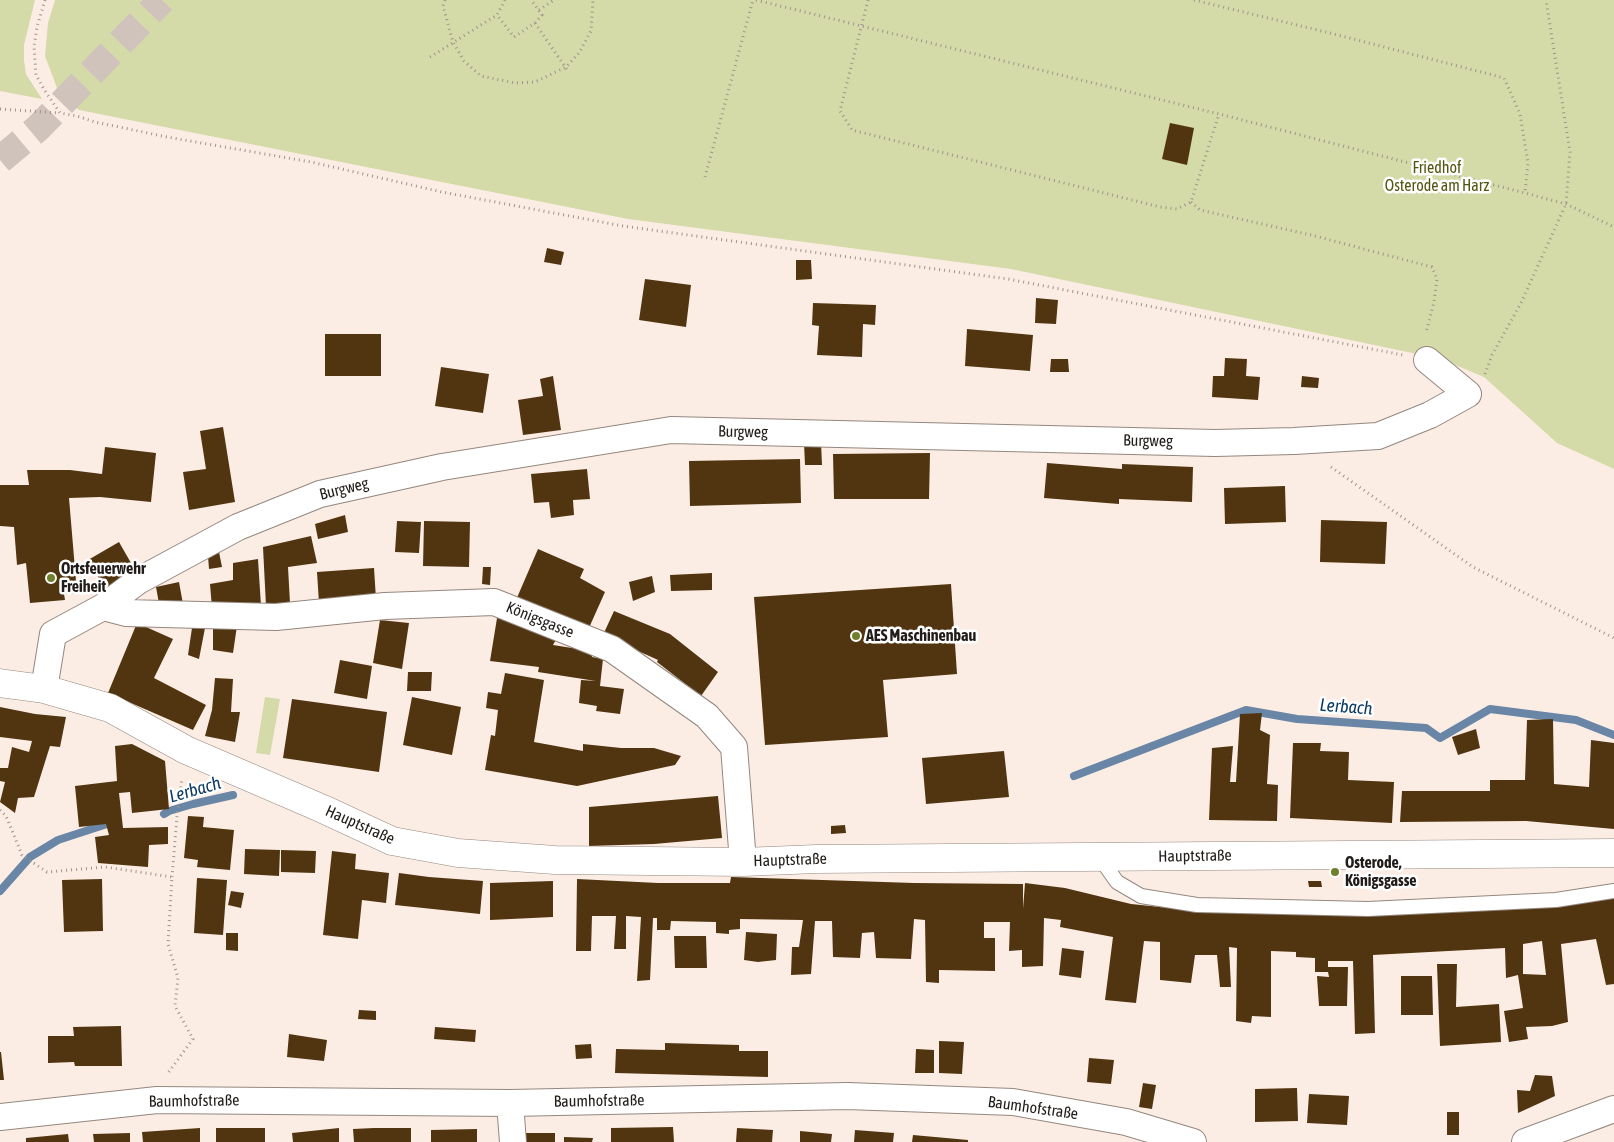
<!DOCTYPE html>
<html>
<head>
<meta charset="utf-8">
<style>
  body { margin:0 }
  canvas { display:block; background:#fcede4 }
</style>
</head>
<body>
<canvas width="1614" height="1142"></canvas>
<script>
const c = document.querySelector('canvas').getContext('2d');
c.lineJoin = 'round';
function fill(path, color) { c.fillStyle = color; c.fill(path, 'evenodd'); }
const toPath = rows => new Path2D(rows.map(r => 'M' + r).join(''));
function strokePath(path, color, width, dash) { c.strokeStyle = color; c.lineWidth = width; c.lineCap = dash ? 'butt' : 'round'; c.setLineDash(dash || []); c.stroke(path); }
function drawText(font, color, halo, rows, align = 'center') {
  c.font = font + ' "Asap Condensed",sans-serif'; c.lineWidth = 5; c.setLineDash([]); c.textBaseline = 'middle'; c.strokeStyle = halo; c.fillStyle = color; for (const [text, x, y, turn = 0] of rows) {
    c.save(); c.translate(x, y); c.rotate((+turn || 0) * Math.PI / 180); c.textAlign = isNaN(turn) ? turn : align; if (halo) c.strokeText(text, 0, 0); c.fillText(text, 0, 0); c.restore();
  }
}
fill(toPath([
  [0,0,35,0,24,45,24,60,26,74,42,99,0,91],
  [55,0,1614,0,1614,469,1557,443,1484,377,1441,359,1011,269,628,219,79,110,67,101,57,88,45,56,48,23],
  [265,697,280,699,270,755,256,753]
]), '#d5daa9');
strokePath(toPath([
  [1074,776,1246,710,1297,719,1426,728,1440,738,1490,709,1576,720,1614,735],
  [164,814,169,811,193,804,233,795],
  [0,891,30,857,58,840,104,825]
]), '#6a86a6', 8);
fill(toPath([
  [1170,123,1194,128,1187,165,1162,159],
  [547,248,564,252,561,265,544,262],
  [796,260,811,260,812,279,796,280],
  [645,279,691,285,686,327,639,320],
  [1036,298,1058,300,1056,324,1035,323],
  [813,303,876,305,875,325,863,324,862,357,817,355,819,326,812,325],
  [967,329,1033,335,1030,371,965,366],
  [325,334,381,334,381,376,325,376],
  [1225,358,1247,359,1246,376,1260,377,1258,400,1212,397,1213,376,1224,376],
  [1051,359,1068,359,1069,372,1050,372],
  [441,367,489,374,483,413,435,406],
  [553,376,561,430,523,435,518,400,543,396,540,379],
  [1302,376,1319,378,1318,388,1301,387],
  [223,427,235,502,189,510,183,472,206,469,200,431],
  [821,442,822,465,805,465,804,443],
  [105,447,156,453,151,502,100,497,69,498,77,593,64,594,65,600,30,603,26,563,17,565,14,527,0,526,0,485,29,485,27,470,70,470,102,474],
  [930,453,929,499,834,499,833,454],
  [800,459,801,503,690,506,689,461],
  [1047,463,1122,469,1122,464,1193,467,1192,502,1119,499,1119,504,1044,498],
  [587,469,590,499,573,500,574,515,551,518,549,502,534,503,531,474],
  [1285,486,1286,522,1225,524,1224,488],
  [345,515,348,532,318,539,315,524],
  [1321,520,1387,522,1385,564,1320,562],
  [397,521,421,522,419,553,395,552],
  [424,521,470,522,469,567,423,566],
  [311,536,317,563,288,567,290,603,266,606,263,547],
  [119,542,135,570,105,588,88,560],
  [538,549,584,569,580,578,605,592,588,630,516,600],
  [219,552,222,567,209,569,208,556],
  [258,559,261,606,212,608,210,584,233,580,233,563],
  [483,567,491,567,490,585,482,584],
  [374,568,376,599,319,603,317,572],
  [712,573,712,590,671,591,670,575],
  [652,576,655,592,633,601,629,582],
  [179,582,183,604,160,609,156,587],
  [951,584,957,674,883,680,888,737,765,745,754,597],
  [614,611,670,634,718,672,701,696,657,662,658,660,603,635],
  [498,612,558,636,553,645,591,651,592,657,603,659,600,686,624,689,620,714,596,711,597,706,579,703,581,680,596,681,538,672,539,667,490,661],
  [380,620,409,623,402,669,373,663],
  [137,623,173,639,154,678,206,705,193,730,108,693],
  [213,626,237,626,233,653,213,650],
  [192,628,205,628,199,659,188,655],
  [340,660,372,666,367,699,334,693],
  [408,672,432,672,431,691,407,691],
  [505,673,544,680,534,742,583,751,583,744,621,748,654,748,681,756,675,765,577,786,485,770,491,735,495,736,498,710,486,708,488,692,501,694],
  [215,678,233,679,231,712,240,712,235,742,205,736,212,710],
  [412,697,461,707,452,755,403,745],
  [292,699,387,712,379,772,283,758],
  [0,707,35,714,66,717,60,747,50,746,34,797,18,798,15,813,0,802,5,782,0,781,0,768,8,768,12,747,29,752,32,741,0,737],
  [1262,713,1260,730,1270,735,1267,784,1278,785,1277,821,1209,820,1212,748,1233,746,1230,782,1236,782,1240,714],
  [1553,719,1554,784,1589,787,1591,740,1614,743,1614,829,1526,821,1400,822,1402,791,1490,791,1490,780,1525,780,1527,720],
  [1476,729,1480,748,1458,755,1452,737],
  [1293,743,1321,743,1320,751,1349,752,1348,780,1394,782,1392,823,1290,818],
  [132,744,165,761,169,809,132,813,130,792,119,793,123,828,168,827,168,844,149,845,148,867,98,863,95,837,109,835,106,824,79,827,75,786,117,781,115,746],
  [1004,751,1009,797,926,804,922,758],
  [718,796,722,838,654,844,589,846,589,807],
  [188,816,204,817,203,827,234,830,230,870,197,867,198,860,184,858],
  [845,825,846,833,831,834,831,826],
  [245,849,280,850,279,876,244,874],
  [281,850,316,851,315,873,281,872],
  [332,851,356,854,355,869,389,873,386,903,362,900,358,939,323,935],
  [399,873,429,877,483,881,480,914,395,905],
  [731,877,914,883,1023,884,1023,909,1025,883,1065,888,1131,904,1219,913,1403,914,1614,896,1614,984,1606,985,1596,939,1561,944,1568,1022,1552,1026,1526,1027,1528,1039,1509,1042,1504,1011,1523,1008,1518,975,1506,978,1505,948,1373,955,1375,1033,1355,1034,1353,961,1328,961,1328,967,1348,967,1347,1006,1319,1006,1317,976,1329,977,1328,972,1315,972,1315,958,1296,957,1296,952,1271,951,1271,1017,1252,1016,1251,1023,1236,1021,1237,948,1229,947,1231,987,1220,987,1217,955,1195,955,1191,983,1160,980,1160,942,1144,941,1136,1003,1105,1000,1113,937,1060,927,1061,920,1044,918,1043,966,1022,967,1022,950,1009,951,1010,922,984,922,984,938,995,938,995,971,939,970,939,983,926,982,925,920,914,919,911,959,876,958,874,932,862,933,860,958,833,957,832,921,815,921,811,974,791,975,792,947,799,947,803,920,740,919,740,929,729,930,729,934,716,933,716,922,671,921,670,930,657,930,657,918,653,918,650,980,637,981,641,917,626,916,626,949,614,949,616,916,592,916,591,951,576,951,577,879,658,883,730,883],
  [1542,941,1546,975,1523,974,1523,944],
  [197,878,227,880,223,935,194,933],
  [102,879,103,931,64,932,62,880],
  [553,881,553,917,490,920,490,883],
  [1308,881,1321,881,1322,887,1309,887],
  [231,891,244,893,241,908,228,905],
  [746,932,777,934,776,960,758,962,744,960],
  [226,933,238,933,238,951,226,950],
  [674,936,706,936,707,968,675,968],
  [1062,948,1084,951,1081,978,1059,975],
  [1437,964,1457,964,1456,1007,1499,1004,1501,1042,1440,1046],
  [1401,976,1432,976,1433,1015,1401,1015],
  [359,1010,376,1011,376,1020,358,1019],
  [121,1026,122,1066,75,1066,74,1062,48,1063,48,1036,74,1036,73,1027],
  [435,1027,476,1030,475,1042,434,1039],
  [289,1034,327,1040,324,1061,287,1057],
  [939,1041,964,1042,962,1074,939,1073],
  [665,1043,739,1045,739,1051,768,1051,768,1077,615,1073,616,1049,665,1050],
  [591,1044,592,1058,576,1059,575,1045],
  [916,1049,934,1050,934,1073,915,1073],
  [0,1052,1,1052,4,1080,0,1080],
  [1089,1058,1114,1060,1111,1084,1087,1082],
  [1535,1075,1552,1076,1555,1096,1518,1113,1517,1090,1530,1091],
  [1143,1083,1156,1085,1152,1109,1139,1107],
  [1297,1088,1298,1121,1255,1122,1255,1089],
  [1309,1094,1349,1096,1347,1125,1307,1123],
  [1447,1112,1459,1112,1459,1135,1447,1135],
  [673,1127,674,1142,611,1142,611,1128],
  [200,1128,200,1142,143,1142,142,1132],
  [216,1128,265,1128,265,1142,216,1142],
  [339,1128,339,1142,293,1142,292,1133],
  [374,1128,411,1128,411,1142,354,1142,353,1129],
  [737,1128,773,1130,772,1142,736,1142],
  [477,1129,477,1142,431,1142,431,1130],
  [855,1130,894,1133,893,1142,854,1142],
  [800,1131,832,1134,831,1142,800,1142],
  [130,1133,130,1142,94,1142,93,1134],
  [525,1133,555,1133,555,1142,525,1142],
  [68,1134,69,1142,26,1142,26,1138],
  [913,1135,968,1140,968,1142,912,1142],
  [564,1137,593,1138,592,1142,564,1142]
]), '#513510');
strokePath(toPath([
  [0,160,38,128,162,0]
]), '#d0c3bb', 28, [28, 14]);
const service = toPath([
  [1100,858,1117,882,1141,896,1197,905,1368,909,1556,900,1614,891]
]);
const minor = toPath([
  [103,607,126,613,276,617,385,606,494,602,612,649,707,716,734,747,743,862],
  [44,689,53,634,103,607,138,581,238,527,320,494,442,467,671,430,1215,443,1294,441,1378,436,1430,415,1468,394,1427,360],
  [510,1103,513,1142],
  [0,1117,157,1100,510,1103,847,1096,1013,1102,1126,1122,1193,1142],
  [1525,1142,1614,1109]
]);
const tertiary = toPath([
  [0,683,44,689,110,708,186,750,323,809,392,841,458,853,555,860,743,862,816,859,1614,853]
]);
strokePath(service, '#94877f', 16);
strokePath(minor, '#94877f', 28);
strokePath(tertiary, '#94877f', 29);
strokePath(toPath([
  [45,0,37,27,34,47,36,75,45,91,60,113,77,116,95,122,167,137,311,162,442,192,623,226,1008,279,1403,355],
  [445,0,443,6,453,42,464,61,481,76,515,83,535,82,566,67,579,53,591,31,593,0],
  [505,0,497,15,514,37,535,23,542,15,531,0],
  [756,0,1219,114,1525,193,1566,204,1614,227],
  [868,0,840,111,852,130,1160,207,1177,209,1191,202,1219,114],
  [1194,0,1338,35,1504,78,1520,114,1528,163,1525,193],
  [539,10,554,0],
  [535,23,568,71],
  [430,57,497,15],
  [0,109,59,113],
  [705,177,753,0],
  [1191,202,1200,210,1311,235,1432,267,1437,279,1434,302,1426,333],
  [1485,374,1492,355,1521,303,1566,204,1570,152,1546,0],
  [1331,467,1473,567,1614,638],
  [0,810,6,816,22,855,47,872,105,867,172,877,168,944,178,978,175,1006,193,1039,168,1073],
  [172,877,177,817,182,778]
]), '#9e938d', 3, [1, 4]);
strokePath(service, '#fff', 14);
strokePath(minor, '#fff', 26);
strokePath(tertiary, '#fff', 28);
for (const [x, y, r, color] of [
  [51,578,5,"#707f2d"],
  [856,636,5,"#707f2d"],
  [1335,872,5,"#707f2d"]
]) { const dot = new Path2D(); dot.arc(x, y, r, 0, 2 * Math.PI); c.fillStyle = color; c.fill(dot); strokePath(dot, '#fff', 2); }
drawText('16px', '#52550e', '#fff', [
  ["Friedhof",1437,168],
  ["Osterode am Harz",1437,186]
]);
drawText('16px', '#211c19', '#fff', [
  ["Burgweg",743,432,1],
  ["Burgweg",1148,441,1],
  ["Burgweg",344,489,-14],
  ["Königsgasse",540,620,22],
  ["Hauptstraße",360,825,24],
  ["Hauptstraße",1195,856,-1],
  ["Hauptstraße",790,860,-2],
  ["Baumhofstraße",194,1101,-1],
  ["Baumhofstraße",599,1101,-1],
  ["Baumhofstraße",1033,1108,8]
]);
drawText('bold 16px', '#211c19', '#fff', [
  ["Ortsfeuerwehr",61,569],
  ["Freiheit",61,587],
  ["AES Maschinenbau",866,636],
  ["Osterode,",1345,863],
  ["Königsgasse",1345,881]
], 'left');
drawText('italic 18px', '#0b3a65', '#fff', [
  ["Lerbach",1346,707,4],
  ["Lerbach",195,790,-16]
]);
</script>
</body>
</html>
